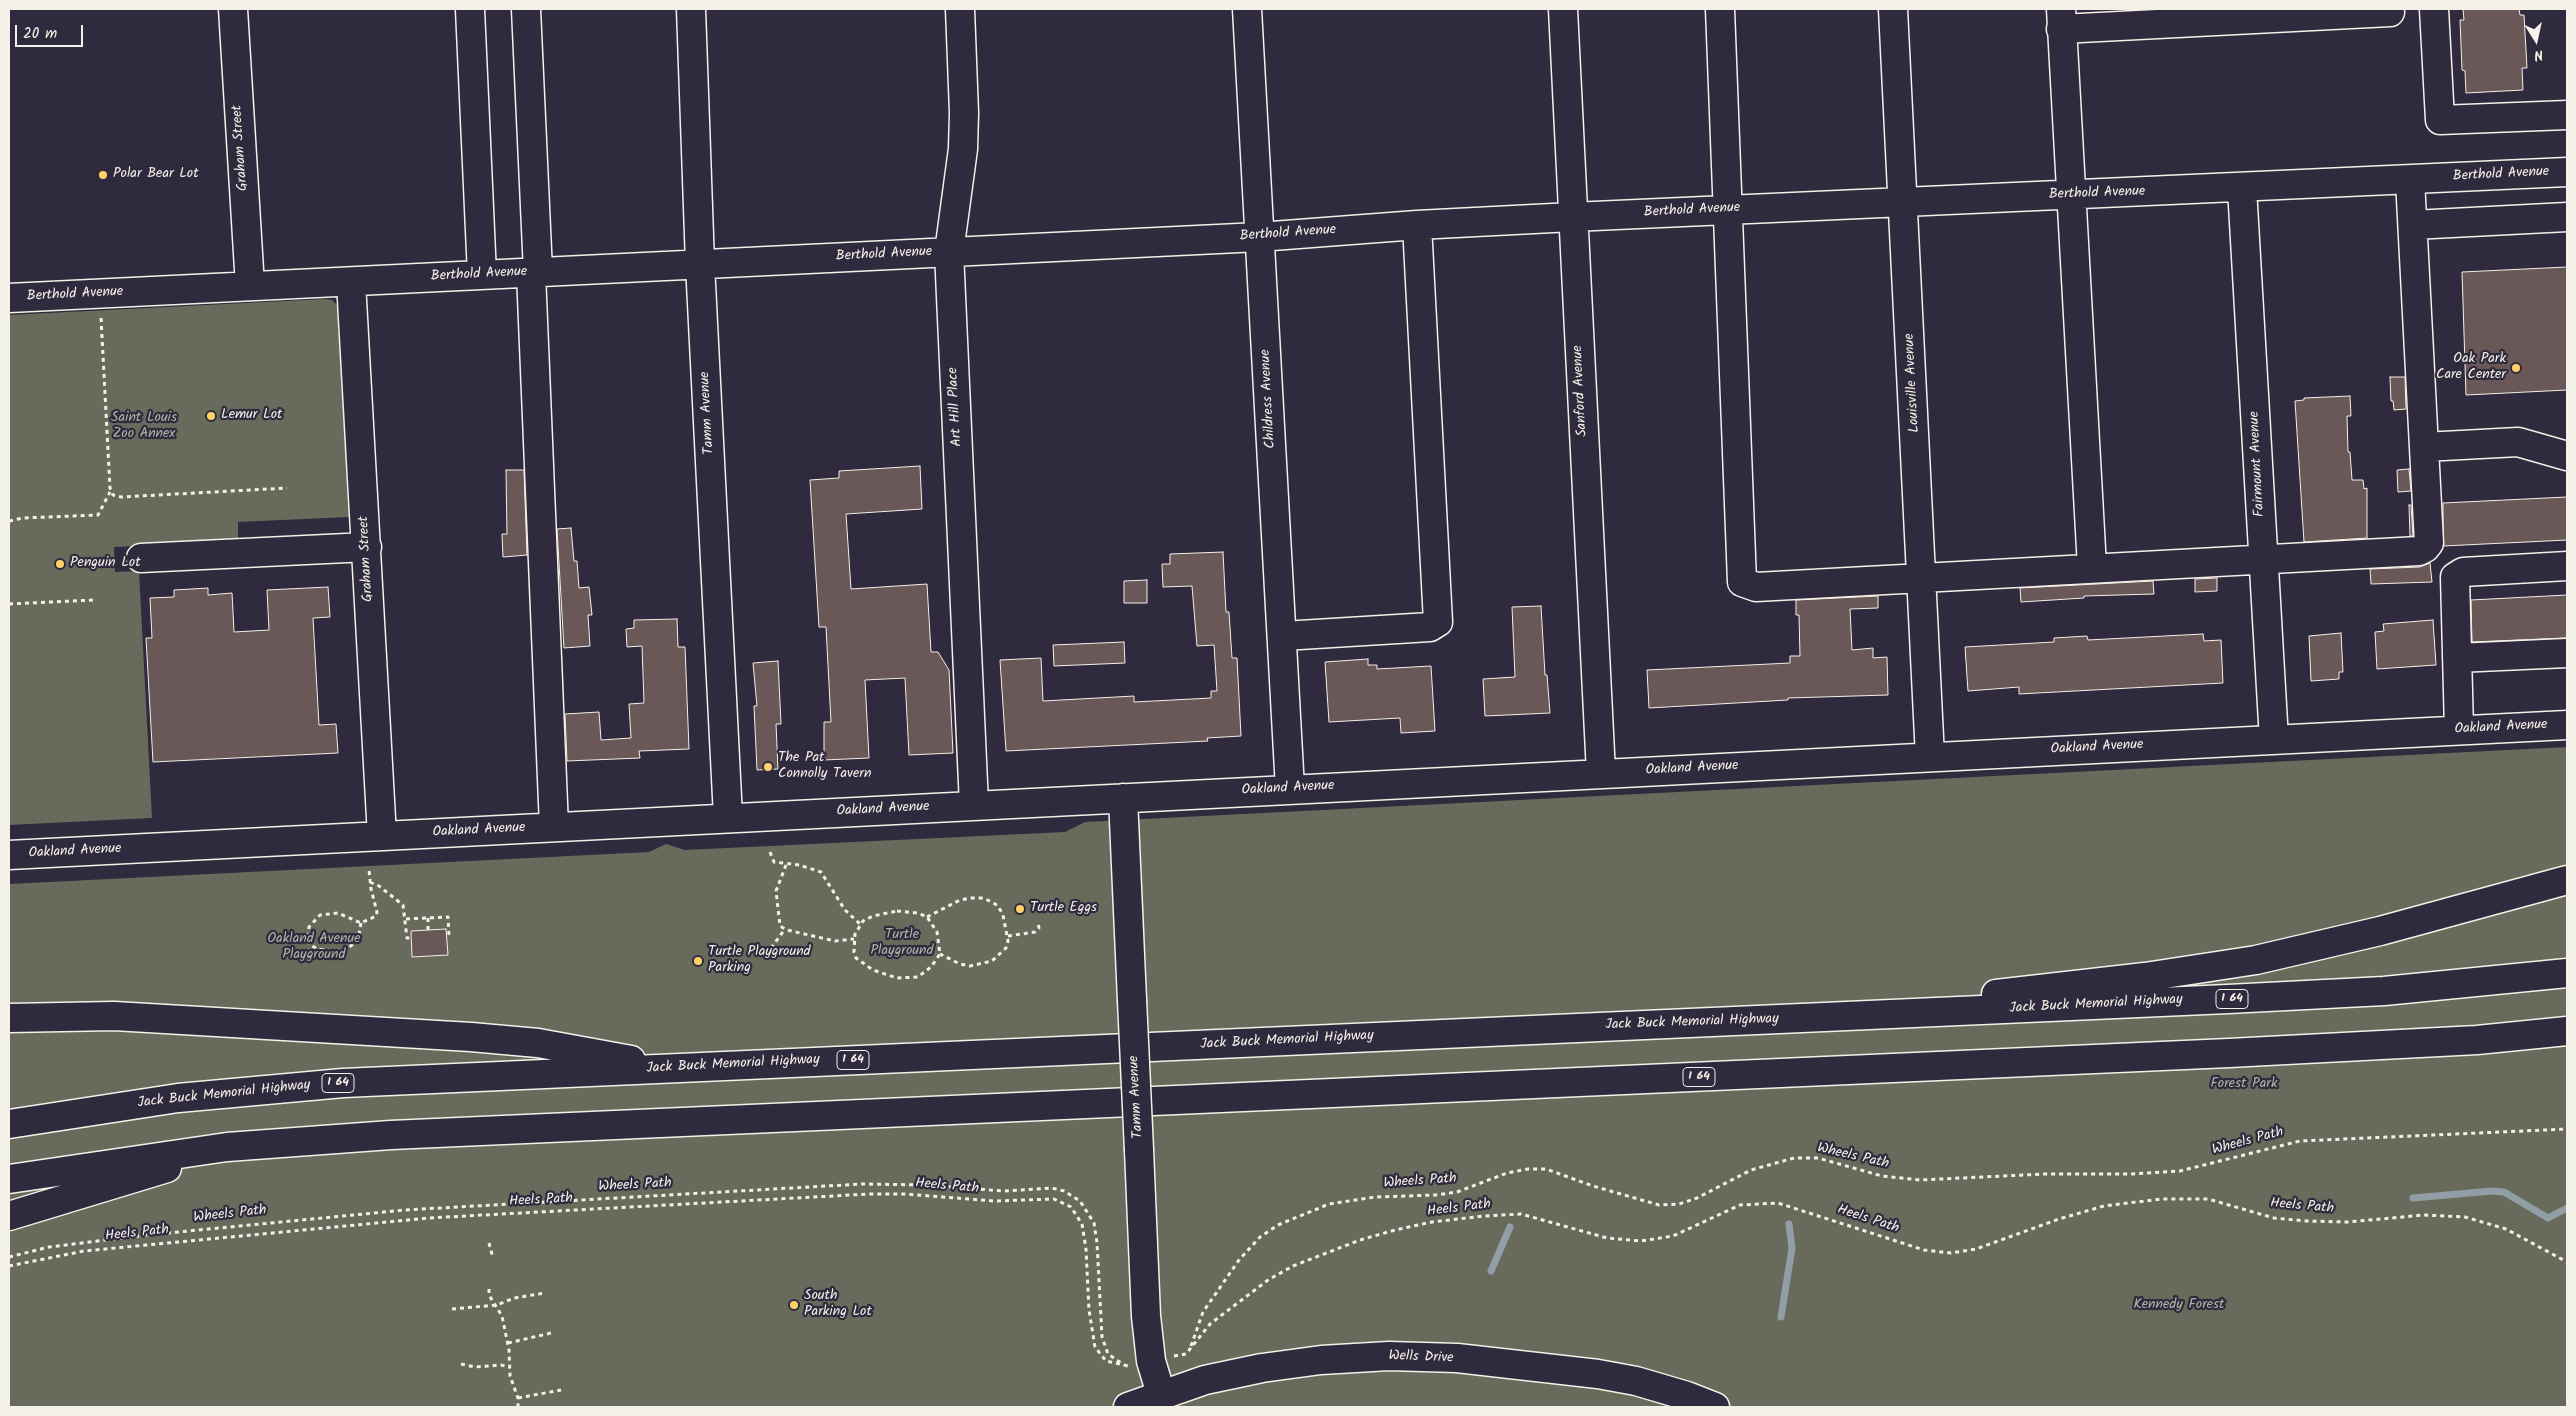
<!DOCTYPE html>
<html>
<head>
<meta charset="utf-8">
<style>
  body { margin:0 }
  #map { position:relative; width:2576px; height:1416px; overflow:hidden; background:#2f2a3d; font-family:Kalam,sans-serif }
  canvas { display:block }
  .frame { position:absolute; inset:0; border:10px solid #f4f1e8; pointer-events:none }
  .north { position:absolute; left:2511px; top:15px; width:50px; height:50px; -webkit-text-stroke:4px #2f2a3d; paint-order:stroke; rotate:170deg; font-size:14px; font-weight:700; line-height:20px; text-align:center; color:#f4f1e8 }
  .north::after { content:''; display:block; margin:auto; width:18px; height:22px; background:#f4f1e8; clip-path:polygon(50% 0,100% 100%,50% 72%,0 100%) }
  .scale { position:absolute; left:15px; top:25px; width:68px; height:22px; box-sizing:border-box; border:2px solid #f4f1e8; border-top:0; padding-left:6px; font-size:15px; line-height:18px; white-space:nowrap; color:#f4f1e8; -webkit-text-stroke:4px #2f2a3d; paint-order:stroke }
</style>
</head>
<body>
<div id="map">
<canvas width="2576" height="1416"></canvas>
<div class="frame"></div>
<div class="north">N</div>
<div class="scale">20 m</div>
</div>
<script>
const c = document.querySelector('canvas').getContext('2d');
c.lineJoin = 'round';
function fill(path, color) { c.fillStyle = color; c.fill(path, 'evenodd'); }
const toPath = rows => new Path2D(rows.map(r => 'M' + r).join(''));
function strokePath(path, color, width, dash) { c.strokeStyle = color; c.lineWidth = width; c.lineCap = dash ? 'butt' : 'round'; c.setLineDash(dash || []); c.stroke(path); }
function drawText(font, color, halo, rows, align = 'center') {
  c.font = font + ' Kalam,sans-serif'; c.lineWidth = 4.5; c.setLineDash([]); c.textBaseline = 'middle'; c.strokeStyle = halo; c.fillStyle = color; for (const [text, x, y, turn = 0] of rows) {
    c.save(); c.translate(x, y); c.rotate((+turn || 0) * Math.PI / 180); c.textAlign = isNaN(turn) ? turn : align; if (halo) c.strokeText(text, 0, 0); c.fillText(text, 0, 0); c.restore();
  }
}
fill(toPath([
  [325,299,332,300,339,307,354,533,350,533,349,517,238,522,238,541,114,547,115,572,139,571,152,818,9,825,9,315],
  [2567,747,2567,1407,9,1407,9,884,649,852,666,844,685,850,1065,832,1085,822]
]), '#686b5c');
strokePath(toPath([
  [2413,1198,2492,1191,2504,1192,2548,1218,2567,1208],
  [1491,1271,1510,1227],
  [1781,1317,1792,1248,1789,1224]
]), '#919ea5', 7);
const building = toPath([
  [2463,9,2519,9,2520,15,2524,15,2527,68,2522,68,2523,90,2466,93,2465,71,2462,70,2460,20,2464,20,2463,9],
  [2567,267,2567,390,2466,395,2462,272,2567,267],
  [2390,377,2405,377,2406,409,2394,410,2393,401,2391,401,2390,377],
  [2350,396,2351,416,2347,416,2348,452,2350,452,2352,480,2363,480,2364,489,2367,488,2367,538,2304,542,2295,401,2304,400,2304,398,2350,396],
  [920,466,922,509,846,514,851,589,927,584,931,652,938,652,949,670,953,753,909,755,905,678,865,680,869,758,824,760,824,722,831,722,826,627,819,627,810,480,839,478,839,471,920,466],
  [2409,469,2411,491,2398,492,2397,470,2409,469],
  [506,470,524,470,527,555,503,557,502,534,507,534,506,470],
  [2567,497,2567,540,2443,546,2443,503,2567,497],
  [2409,505,2411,505,2413,536,2410,536,2409,505],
  [571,528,574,561,577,561,579,588,589,587,592,615,588,615,590,646,564,648,557,529,571,528],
  [1223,552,1226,612,1229,612,1232,658,1237,658,1241,736,1207,738,1208,741,1006,751,1000,660,1041,658,1043,701,1134,696,1134,702,1211,698,1211,691,1217,691,1214,645,1197,646,1192,586,1163,587,1162,564,1170,564,1170,554,1223,552],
  [2430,563,2432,582,2371,584,2370,569,2420,567,2430,563],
  [2217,578,2217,591,2195,592,2195,579,2217,578],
  [1147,580,1147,603,1124,603,1124,581,1147,580],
  [2153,581,2154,594,2084,596,2084,598,2021,602,2020,588,2153,581],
  [328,587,330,617,313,618,319,725,336,724,338,753,153,762,146,638,152,638,150,598,174,597,174,590,208,588,208,595,232,593,234,632,269,630,267,590,328,587],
  [2567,595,2567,638,2472,642,2471,600,2567,595],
  [1878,596,1878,608,1850,609,1852,650,1873,648,1873,658,1887,657,1888,695,1788,698,1788,700,1649,708,1647,670,1790,663,1790,656,1800,656,1799,615,1796,615,1796,600,1878,596],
  [1541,606,1545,675,1547,675,1550,713,1485,716,1483,679,1515,677,1512,607,1541,606],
  [677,619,678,647,685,647,689,749,639,751,640,758,567,761,565,714,599,712,601,740,631,738,629,704,644,703,642,646,627,647,626,629,634,628,634,620,677,619],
  [2433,620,2436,665,2377,669,2375,632,2384,631,2383,624,2433,620],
  [2341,633,2343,672,2339,672,2339,679,2311,681,2309,636,2341,633],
  [2203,634,2204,641,2221,640,2223,683,2019,694,2019,687,1968,691,1965,647,2054,642,2054,638,2087,636,2088,640,2203,634],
  [1124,642,1125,663,1054,666,1053,645,1124,642],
  [1368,659,1368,665,1377,665,1377,669,1431,666,1435,731,1401,733,1400,718,1329,722,1325,662,1368,659],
  [778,661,781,724,776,724,778,769,757,770,754,706,757,706,753,663,778,661],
  [446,929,448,955,412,957,411,931,446,929]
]);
fill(building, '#6a5758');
strokePath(building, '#f4f1e8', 1);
const minor = toPath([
  [233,9,250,286],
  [470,9,482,275],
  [526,9,538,272],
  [691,9,700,264,728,817],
  [960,9,964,113,963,149,949,252,974,805],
  [1247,9,1290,789],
  [1563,9,1601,773],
  [1720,9,1742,582,1756,587,2419,551,2425,548,2429,543,2410,180],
  [1893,9,1930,757],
  [2061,9,2092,567],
  [2434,9,2440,120,2567,115],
  [2061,29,2390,12],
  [2242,188,2274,740],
  [2413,225,2567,217],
  [531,273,554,827],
  [351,282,382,836],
  [9,298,1259,237,1417,225,1572,217,2567,172],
  [2424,447,2518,442,2567,456],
  [141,558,367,547],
  [1283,636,1430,627,1438,622,1417,225],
  [2457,658,2567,653],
  [2459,730,2455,577,2463,572,2567,566],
  [1123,798,1132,1000],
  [9,855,2567,725],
  [1139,1150,1146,1316,1151,1361,1161,1394],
  [1128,1407,1205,1380,1262,1368,1321,1360,1389,1356,1457,1358,1598,1374,1636,1381,1687,1396,1715,1407]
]);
const highway = toPath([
  [1996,994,2145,977,2256,960,2380,931,2567,880],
  [9,1018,114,1016,471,1037,538,1043,631,1060],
  [9,1124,178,1098,343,1083,2228,999,2384,991,2567,973],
  [9,1179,227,1147,391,1135,2229,1053,2477,1040,2567,1031],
  [9,1216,167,1168]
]);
strokePath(minor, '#f4f1e8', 31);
strokePath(highway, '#f4f1e8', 31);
strokePath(toPath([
  [101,318,110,488,113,495,121,497,287,488],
  [9,521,23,518,98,515,110,492],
  [9,604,94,600],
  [770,852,774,862,799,865,821,872,845,910,860,924],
  [786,865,776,891,780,926,787,930,835,941,854,939],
  [370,882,379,886,403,905,407,938,411,938],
  [897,911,918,913,927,917,937,932,940,954,931,967,918,977,897,978,873,970,856,958,854,952,855,934,863,921,873,916,897,911],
  [927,917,960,900,971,898,983,898,992,902,998,906,1003,915,1008,941,1006,948,992,961,970,966,960,964,940,954],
  [428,918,428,930],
  [406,919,448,917,449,936,447,936],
  [361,923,358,940,343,952,317,949,307,942,309,927,320,915,338,913,361,923,376,916,377,912,371,889,369,870],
  [1008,936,1035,932,1039,928,1038,923],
  [771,948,785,929],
  [489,1243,493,1258],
  [9,1257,49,1247,147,1235,405,1210,862,1184,928,1185,1003,1191,1052,1188,1064,1191,1080,1201,1094,1223,1097,1243,1102,1337,1108,1354,1124,1365],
  [9,1266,84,1251,429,1218,869,1194,905,1194,994,1201,1054,1199,1071,1207,1082,1224,1086,1249,1089,1310,1095,1347,1106,1361,1128,1366],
  [489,1289,489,1295,502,1316,509,1350,510,1376,518,1398,518,1407],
  [452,1309,497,1305,514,1298,545,1293],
  [508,1343,551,1333],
  [1191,1346,1203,1312,1239,1260,1260,1237,1278,1225,1329,1204,1375,1197,1436,1195,1457,1192,1507,1173,1528,1169,1546,1169,1593,1186,1659,1205,1679,1204,1697,1198,1751,1170,1794,1158,1818,1158,1882,1176,1920,1180,2045,1174,2131,1174,2180,1171,2300,1141,2567,1129],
  [1174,1356,1186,1354,1210,1324,1268,1280,1293,1266,1360,1240,1395,1230,1432,1222,1484,1216,1521,1214,1607,1238,1641,1241,1673,1236,1740,1205,1778,1203,1924,1250,1951,1253,1976,1249,2059,1219,2104,1206,2161,1199,2208,1199,2274,1218,2306,1221,2348,1222,2424,1215,2465,1217,2506,1229,2567,1262],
  [461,1364,475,1367,501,1365,509,1367],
  [518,1398,561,1390]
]), '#f4f1e8', 3, [4, 4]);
strokePath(minor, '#2f2a3d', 28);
strokePath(highway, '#2f2a3d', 28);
const minorBridge = toPath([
  [1132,1000,1139,1150]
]);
strokePath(minorBridge, '#f4f1e8', 31, []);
strokePath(minorBridge, '#2f2a3d', 28);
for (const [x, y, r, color] of [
  [103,175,5,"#ffd166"],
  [2516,368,5,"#ffd166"],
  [211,416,5,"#ffd166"],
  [60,564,5,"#ffd166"],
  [768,767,5,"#ffd166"],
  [1020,909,5,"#ffd166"],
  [698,961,5,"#ffd166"],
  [794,1305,5,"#ffd166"]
]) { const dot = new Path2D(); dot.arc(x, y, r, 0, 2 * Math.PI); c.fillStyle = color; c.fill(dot); strokePath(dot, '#2f2a3d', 2); }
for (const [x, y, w] of [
  [2232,999,32],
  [853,1060,32],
  [1699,1077,32],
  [338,1083,32]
]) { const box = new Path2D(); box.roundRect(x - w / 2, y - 9.5, w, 19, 4); c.fillStyle = '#2f2a3d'; c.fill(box); strokePath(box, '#f4f1e8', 1); }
drawText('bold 12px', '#f4f1e8', null, [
  ["I 64",2232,999],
  ["I 64",853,1060],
  ["I 64",1699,1077],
  ["I 64",338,1083]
]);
drawText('14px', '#f4f1e8', '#2f2a3d', [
  ["Graham Street",241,148,-94],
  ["Berthold Avenue",2501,175,-3],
  ["Berthold Avenue",2097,194,-2],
  ["Berthold Avenue",1692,211,-3],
  ["Berthold Avenue",1288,234,-4],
  ["Berthold Avenue",884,255,-3],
  ["Berthold Avenue",479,275,-3],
  ["Berthold Avenue",75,295,-3],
  ["Louisville Avenue",1913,383,-93],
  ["Sanford Avenue",1581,391,-93],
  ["Childress Avenue",1269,399,-93],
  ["Art Hill Place",956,407,-93],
  ["Tamm Avenue",708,413,-93],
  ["Fairmount Avenue",2258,464,-93],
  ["Graham Street",367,559,-93],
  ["Oakland Avenue",2501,728,-3],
  ["Oakland Avenue",2097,748,-3],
  ["Oakland Avenue",1692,769,-3],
  ["Oakland Avenue",1288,789,-3],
  ["Oakland Avenue",883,810,-3],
  ["Oakland Avenue",479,831,-3],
  ["Oakland Avenue",75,852,-3],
  ["Jack Buck Memorial Highway",2096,1005,-3],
  ["Jack Buck Memorial Highway",1692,1023,-2],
  ["Jack Buck Memorial Highway",1287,1041,-3],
  ["Jack Buck Memorial Highway",733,1065,-3],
  ["Jack Buck Memorial Highway",224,1095,-6],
  ["Tamm Avenue",1137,1097,-93],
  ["Wheels Path",2248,1142,-15],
  ["Wheels Path",1853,1157,13],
  ["Wheels Path",1420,1182,-4],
  ["Wheels Path",635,1186,-3],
  ["Heels Path",947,1187,5],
  ["Heels Path",541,1201,-3],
  ["Heels Path",2302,1207,5],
  ["Heels Path",1459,1209,-7],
  ["Wheels Path",230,1215,-6],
  ["Heels Path",1868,1220,18],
  ["Heels Path",137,1234,-6],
  ["Wells Drive",1421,1358,2]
]);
drawText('14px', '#f4f1e8', '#2f2a3d', [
  ["Polar Bear Lot",113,175],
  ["Oak Park",2506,360,"right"],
  ["Care Center",2506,376,"right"],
  ["Lemur Lot",221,416],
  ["Penguin Lot",70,564],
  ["The Pat",778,759],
  ["Connolly Tavern",778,775],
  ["Turtle Eggs",1030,909],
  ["Turtle Playground",708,953],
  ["Parking",708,969],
  ["South",804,1297],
  ["Parking Lot",804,1313]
], 'left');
drawText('14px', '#b5b5a9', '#2f2a3d', [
  ["Saint Louis",144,419],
  ["Zoo Annex",144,435],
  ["Turtle",902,936],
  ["Playground",902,952],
  ["Oakland Avenue",314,940],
  ["Playground",314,956],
  ["Forest Park",2244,1085],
  ["Kennedy Forest",2179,1306]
]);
</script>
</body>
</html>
